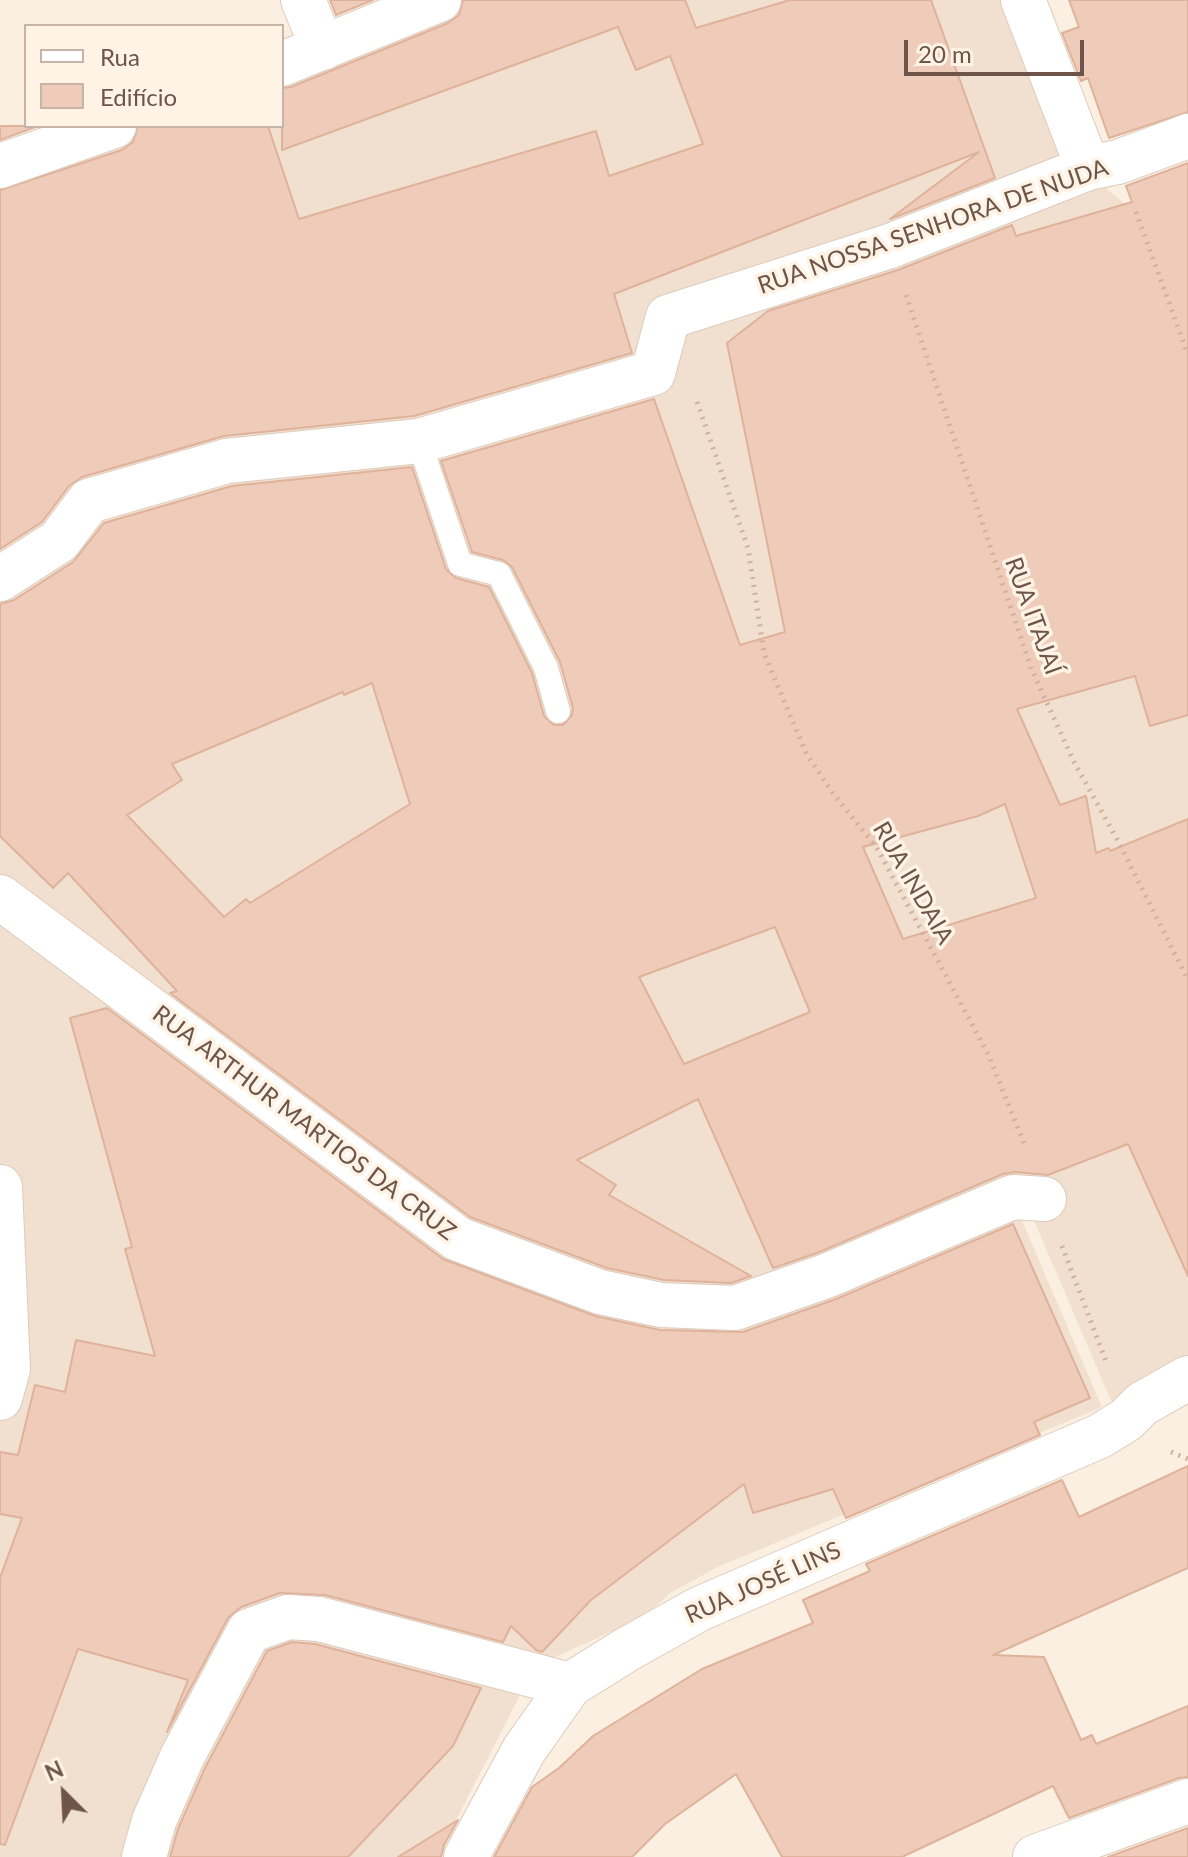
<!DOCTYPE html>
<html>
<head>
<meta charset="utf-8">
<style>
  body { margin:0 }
  #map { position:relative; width:1188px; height:1857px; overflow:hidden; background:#faefe0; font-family:Lato,sans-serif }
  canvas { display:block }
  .legend { position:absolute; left:24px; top:24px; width:260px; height:104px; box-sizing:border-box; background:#fef3e5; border:2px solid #c5b4a7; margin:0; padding:10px 14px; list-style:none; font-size:24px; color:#6f5549 }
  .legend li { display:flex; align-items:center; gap:16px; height:40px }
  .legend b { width:40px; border:2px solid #c5b4a7 }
  .north { position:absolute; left:24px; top:1753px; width:80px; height:80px; -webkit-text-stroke:6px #fef3e5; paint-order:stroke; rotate:336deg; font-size:22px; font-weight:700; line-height:32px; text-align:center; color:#6f5549 }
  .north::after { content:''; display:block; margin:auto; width:28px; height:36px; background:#6f5549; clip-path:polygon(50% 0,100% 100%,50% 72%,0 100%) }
  .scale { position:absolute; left:904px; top:40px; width:180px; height:36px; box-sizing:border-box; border:4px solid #6f5549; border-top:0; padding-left:10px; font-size:24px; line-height:28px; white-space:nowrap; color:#6f5549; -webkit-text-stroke:6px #fef3e5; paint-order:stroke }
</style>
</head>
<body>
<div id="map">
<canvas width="1188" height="1857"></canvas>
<ul class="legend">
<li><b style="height:10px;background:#fff"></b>Rua</li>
<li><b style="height:22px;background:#eeccb9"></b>Edifício</li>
</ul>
<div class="north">N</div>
<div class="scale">20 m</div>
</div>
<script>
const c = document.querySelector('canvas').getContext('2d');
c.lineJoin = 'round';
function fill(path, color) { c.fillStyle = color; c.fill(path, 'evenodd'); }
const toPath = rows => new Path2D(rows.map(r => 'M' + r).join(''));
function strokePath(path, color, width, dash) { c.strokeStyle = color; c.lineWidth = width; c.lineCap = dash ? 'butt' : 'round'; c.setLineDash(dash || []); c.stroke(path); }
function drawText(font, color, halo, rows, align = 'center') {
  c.font = font + ' Lato,sans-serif'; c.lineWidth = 7; c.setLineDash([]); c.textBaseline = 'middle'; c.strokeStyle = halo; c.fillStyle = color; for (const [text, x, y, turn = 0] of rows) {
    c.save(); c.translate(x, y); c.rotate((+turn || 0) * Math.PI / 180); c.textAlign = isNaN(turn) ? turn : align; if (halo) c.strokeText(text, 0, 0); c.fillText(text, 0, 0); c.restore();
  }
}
fill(toPath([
  [492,0,1003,0,1091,175,1128,207,1188,391,1188,1365,1115,1410,1027,1204,1020,1216,1102,1407,720,1566,670,1593,646,1616,535,1666,437,1857,0,1857,0,177,142,126,282,126,282,76]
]), '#f1e0cf');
const building = toPath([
  [330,0,373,0,336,15,330,0],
  [463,0,685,0,696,28,790,0,931,0,995,178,890,219,979,152,614,294,632,353,414,416,224,436,82,477,69,486,42,522,0,549,0,190,122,150,133,142,138,126,268,126,299,219,596,131,609,176,703,144,670,56,636,70,618,27,282,150,282,88,291,87,448,23,459,15,463,0],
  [1069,0,1188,0,1188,112,1109,138,1088,78,1081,81,1062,33,1079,27,1069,0],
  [0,126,38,126,0,140,0,126],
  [1188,163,1188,715,1150,726,1135,676,1017,709,1060,805,1086,796,1096,853,1109,848,1110,851,1188,819,1188,1276,1128,1144,1048,1175,1015,1172,1003,1174,817,1253,773,1268,698,1099,577,1160,616,1185,609,1195,751,1276,731,1283,664,1280,607,1268,470,1217,170,993,177,991,68,873,53,888,0,836,0,604,14,600,73,562,104,523,232,486,412,467,446,569,456,578,489,587,532,673,544,716,554,725,563,725,572,715,573,708,560,662,512,567,503,560,472,552,441,461,654,399,740,645,785,632,727,343,768,311,898,270,1012,225,1016,236,1132,202,1126,186,1188,163],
  [372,683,410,804,250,903,246,899,224,917,127,815,182,780,172,764,343,692,344,695,372,683],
  [1005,804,1036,898,903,939,863,847,978,816,1005,804],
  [775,927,810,1012,684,1064,639,977,775,927],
  [107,1008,443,1259,595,1316,660,1330,743,1332,836,1299,1013,1224,1090,1398,1034,1422,1040,1435,846,1518,833,1489,753,1513,744,1484,591,1600,542,1652,536,1650,511,1626,503,1642,325,1595,280,1593,241,1607,228,1618,167,1732,188,1680,78,1649,5,1845,0,1844,0,1578,22,1518,0,1514,0,1452,18,1455,35,1385,65,1392,76,1340,155,1356,125,1249,132,1247,70,1018,107,1008],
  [1188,1466,1188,1568,993,1655,1044,1657,1081,1740,1092,1735,1096,1744,1188,1706,1188,1777,1179,1778,1069,1818,1053,1786,902,1857,782,1857,736,1774,665,1824,632,1857,494,1857,532,1787,559,1768,593,1736,702,1669,813,1623,803,1600,870,1571,866,1564,1062,1480,1079,1517,1188,1466],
  [292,1642,315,1644,481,1688,453,1746,348,1857,170,1857,178,1829,205,1768,267,1651,292,1642],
  [458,1820,444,1845,441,1857,398,1857,458,1820],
  [1188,1828,1188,1857,1108,1857,1188,1828]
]);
fill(building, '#eeccb9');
strokePath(building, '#dfb29b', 2);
const lane = toPath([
  [419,441,460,564,499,574,546,668,558,711]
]);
const street = toPath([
  [303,0,323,48],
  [1023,0,1088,168],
  [282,64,439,0],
  [0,166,114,126],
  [0,579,59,541,89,501,227,461,419,441,653,373,668,317,890,246,1088,168,1118,162,1188,136],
  [0,897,458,1239,600,1292,661,1305,735,1308,826,1276,1013,1197,1044,1199],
  [0,1187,8,1369,0,1398],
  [144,1857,154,1821,182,1757,249,1631,288,1617,319,1619,570,1685],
  [466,1857,524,1750,570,1685,626,1650,699,1609,1100,1436,1126,1420,1142,1404,1188,1378],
  [1035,1857,1188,1801]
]);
strokePath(lane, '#ddcbbd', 26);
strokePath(street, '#ddcbbd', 46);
strokePath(toPath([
  [1136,212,1188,355],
  [906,295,1031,668,1074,762,1118,841,1188,980],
  [697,402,748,548,764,653,806,753,832,792,877,848,988,1054,1024,1143],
  [1062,1246,1107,1364],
  [1171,1452,1188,1459]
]), '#d2b09d', 5, [2, 6]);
strokePath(lane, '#fff', 24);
strokePath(street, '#fff', 44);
drawText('24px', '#6f5549', '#fef3e5', [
  ["RUA NOSSA SENHORA DE NUDA",933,227,-19],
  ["RUA ITAJAÍ",1033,616,70],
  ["RUA INDAIA",913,883,60],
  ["RUA ARTHUR MARTIOS DA CRUZ",304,1123,37],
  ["RUA JOSÉ LINS",763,1583,-24]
]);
</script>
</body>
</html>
